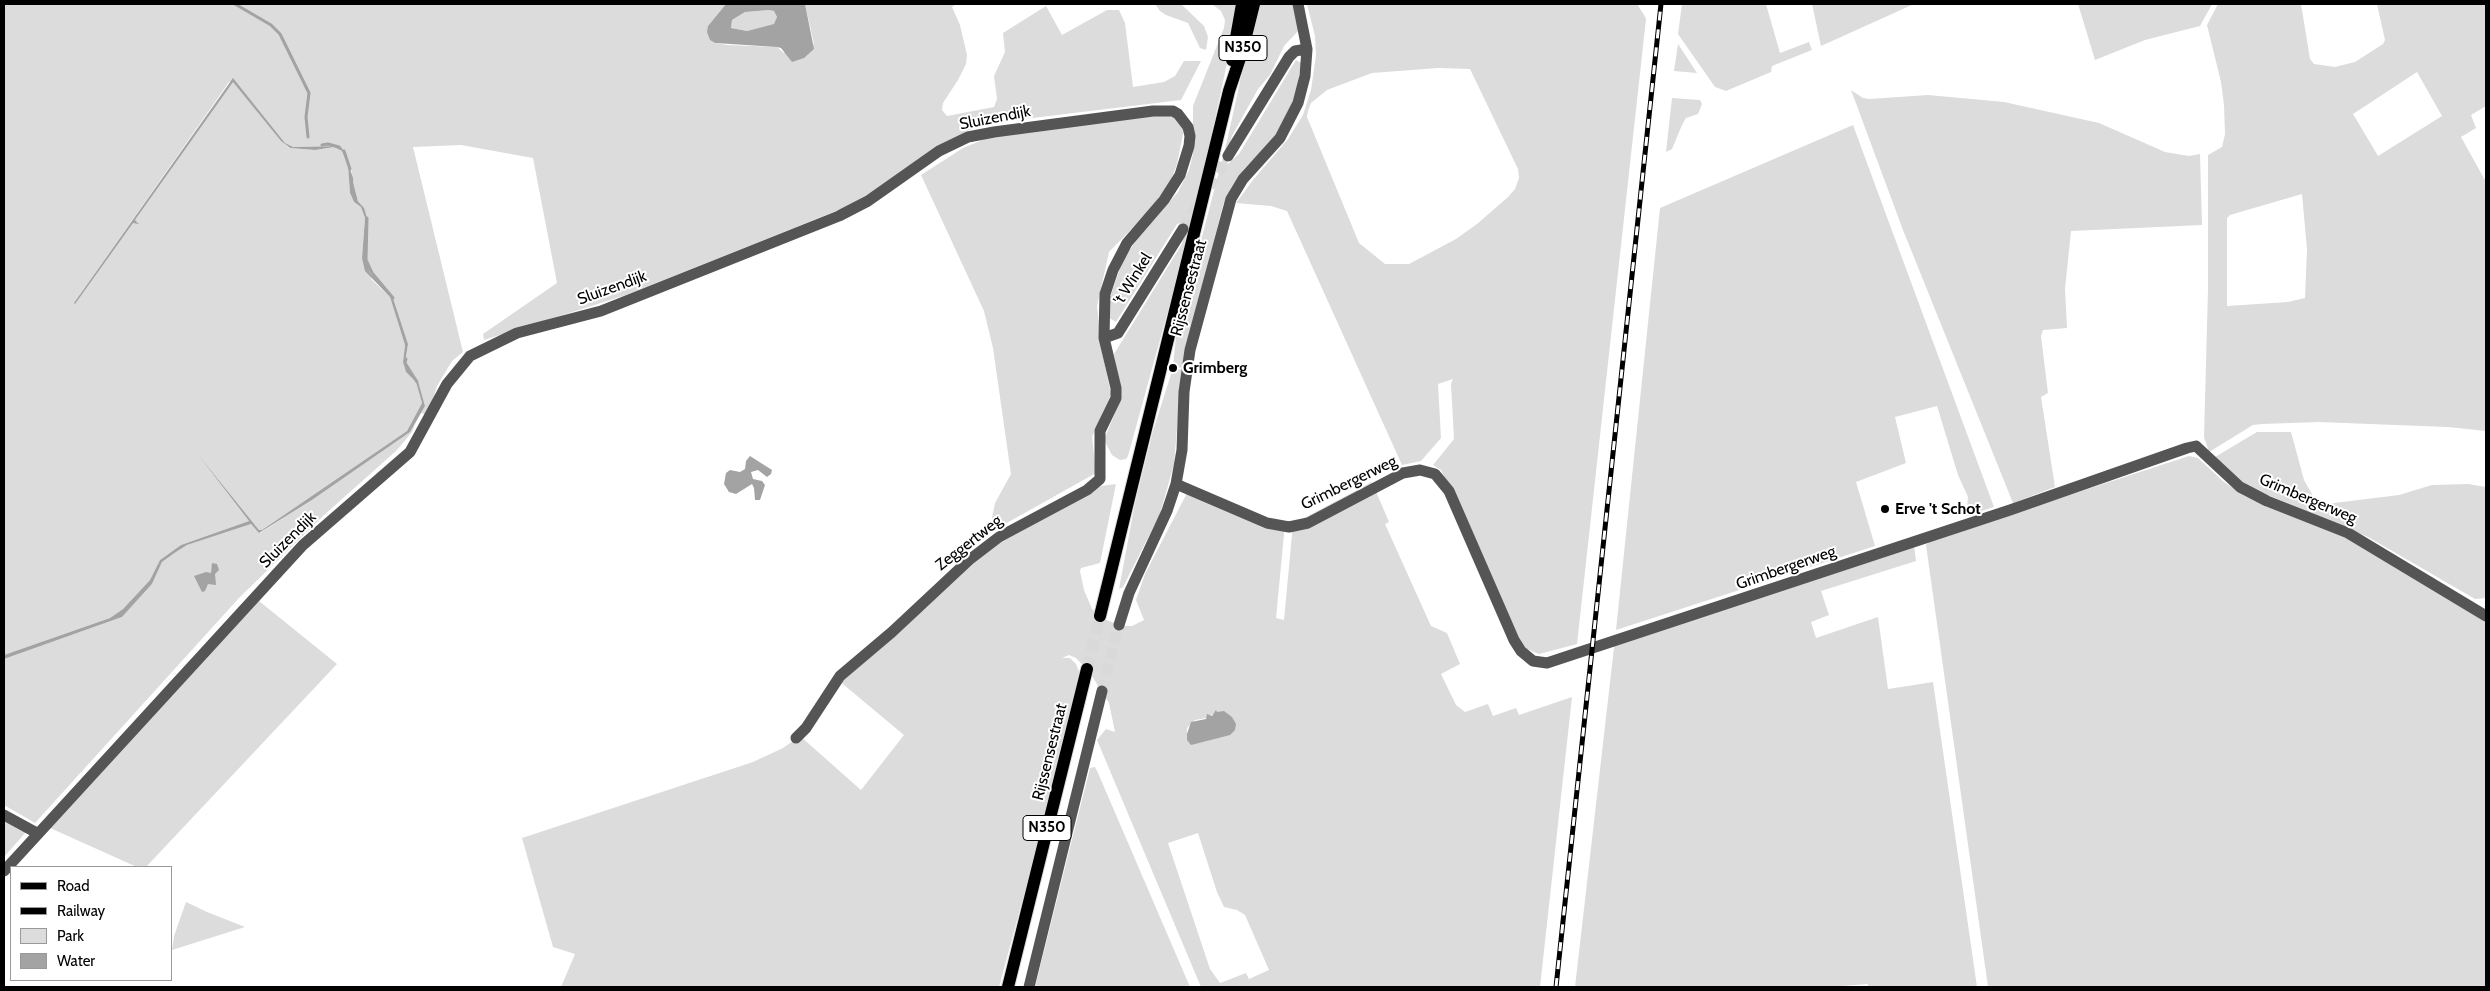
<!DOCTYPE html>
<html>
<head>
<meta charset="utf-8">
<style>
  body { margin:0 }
  #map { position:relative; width:2490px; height:991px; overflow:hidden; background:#fff; font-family:Cabin,sans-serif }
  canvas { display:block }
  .frame { position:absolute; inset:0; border:5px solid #000; pointer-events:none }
  .legend { position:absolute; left:10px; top:866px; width:162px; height:115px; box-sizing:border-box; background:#fff; border:1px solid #999; margin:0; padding:6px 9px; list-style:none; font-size:15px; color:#000 }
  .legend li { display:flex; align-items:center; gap:10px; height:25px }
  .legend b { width:25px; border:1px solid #999 }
</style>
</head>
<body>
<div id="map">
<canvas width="2490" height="991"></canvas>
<div class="frame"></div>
<ul class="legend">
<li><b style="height:6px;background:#000"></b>Road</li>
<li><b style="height:6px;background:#000"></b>Railway</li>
<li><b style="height:14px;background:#dcdcdc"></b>Park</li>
<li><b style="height:14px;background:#a3a3a3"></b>Water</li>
</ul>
</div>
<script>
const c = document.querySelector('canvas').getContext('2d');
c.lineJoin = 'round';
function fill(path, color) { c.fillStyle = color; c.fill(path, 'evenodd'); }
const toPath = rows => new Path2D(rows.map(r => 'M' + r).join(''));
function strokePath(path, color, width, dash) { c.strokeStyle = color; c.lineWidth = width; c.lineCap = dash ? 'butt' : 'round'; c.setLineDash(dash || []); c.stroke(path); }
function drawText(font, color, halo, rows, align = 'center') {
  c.font = font + ' Cabin,sans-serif'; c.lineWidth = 4; c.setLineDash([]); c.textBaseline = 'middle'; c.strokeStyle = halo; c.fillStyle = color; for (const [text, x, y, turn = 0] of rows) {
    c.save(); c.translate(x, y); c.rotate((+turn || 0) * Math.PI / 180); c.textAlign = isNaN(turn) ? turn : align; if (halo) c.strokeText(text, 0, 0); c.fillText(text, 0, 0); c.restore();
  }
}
fill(toPath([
  [4,4,726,4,708,26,710,40,715,43,727,45,777,47,784,53,814,44,805,4,956,4,952,7,960,25,967,55,966,64,958,80,943,103,942,110,947,116,994,107,997,99,994,76,1005,52,1003,33,1046,6,1062,35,1107,10,1119,10,1125,23,1133,87,1164,82,1175,76,1184,61,1201,61,1181,100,991,123,975,127,947,142,870,193,846,207,626,295,484,340,483,334,557,283,533,158,461,145,413,147,463,352,452,361,437,386,428,415,421,413,425,406,418,381,405,363,408,344,392,295,370,273,366,260,367,218,358,202,354,197,351,167,340,146,293,147,285,143,235,81,229,82,74,303,133,222,139,223,135,220,233,81,281,141,289,148,315,150,334,147,342,151,348,166,350,193,354,202,361,207,365,218,362,258,372,280,390,297,405,345,403,362,406,372,416,382,422,403,407,431,262,530,259,530,196,452,249,521,181,545,160,560,150,580,123,609,110,618,4,655],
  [1155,4,1181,4,1204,26,1208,37,1206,50,1200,48,1188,23,1166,15,1160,11],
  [1212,4,1236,4,1238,6,1231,45,1208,151,1180,267,1128,456,1126,459,1120,460,1112,455,1105,442,1105,437,1121,399,1114,354,1182,244,1185,222,1177,224,1116,322,1109,318,1109,300,1123,260,1136,241,1178,192,1189,170,1193,154,1193,106,1224,28,1225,20,1221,11],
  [1257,4,1293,4,1300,29,1284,46,1270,75,1258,89,1232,136,1226,157,1228,164,1239,154,1296,60,1301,63,1297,88,1289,114,1278,134,1244,169,1232,186,1223,205,1182,368,1173,366,1176,336,1227,141],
  [1307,4,1637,4,1644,15,1646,19,1577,644,1539,654,1527,649,1520,640,1441,470,1433,465,1454,439,1451,384,1453,379,1438,384,1441,438,1421,461,1402,465,1287,211,1271,206,1236,203,1253,180,1288,139,1303,115,1311,90,1316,55,1315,36],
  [1438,68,1470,69,1518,169,1519,178,1515,189,1508,197,1477,224,1456,239,1409,264,1385,264,1359,243,1307,117,1308,111,1311,103,1327,90,1372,73],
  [1682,4,1766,4,1780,53,1809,42,1812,50,1772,66,1771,72,1726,91,1715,87,1678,34],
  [1812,4,1914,4,1821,46],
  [2078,4,2212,4,2200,26,2145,40,2095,60],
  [2218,4,2301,4,2310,59,2314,64,2335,67,2355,62,2383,44,2385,40,2377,4,2486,4,2486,106,2471,115,2476,128,2461,137,2486,182,2486,431,2448,427,2319,422,2262,424,2253,425,2209,452,2204,437,2208,289,2208,155,2222,147,2225,134,2224,105,2221,82,2207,25],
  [2417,72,2442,116,2378,156,2353,114],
  [2302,194,2307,249,2305,298,2288,302,2227,306,2227,218,2230,215],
  [769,10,774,11,777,17,775,24,747,31,731,28,732,20,745,12],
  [1678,44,1697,73,1674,71],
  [1851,90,1863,98,1869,99,1928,95,2004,102,2099,123,2165,152,2189,156,2200,154,2202,225,2071,231,2065,289,2067,328,2043,330,2041,336,2048,393,2041,397,2055,487,2013,503,1903,230],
  [1672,98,1700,100,1702,104,1698,114,1686,118,1682,125,1672,149,1666,152],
  [1162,113,1175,116,1184,129,1177,164,1171,180,1151,209,1109,252,1097,306,1102,352,1111,394,1092,437,1096,473,996,529,992,518,995,503,1011,474,993,348,984,311,921,175,963,148,990,137],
  [1853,125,1994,507,1966,516,1968,497,1958,475,1937,406,1895,417,1906,463,1856,482,1875,546,1616,630,1660,208],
  [1173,368,1182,370,1174,464,1160,514,1123,587,1119,589,1135,503,1153,431],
  [416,422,412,432,397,450,323,516,239,598,35,823,4,805,4,659,122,617,152,584,162,562,176,552,187,545,251,524,260,533,312,500,410,432],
  [2257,432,2291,432,2304,480,2318,505,2399,495,2432,485,2468,484,2486,487,2486,598,2475,599,2368,537,2249,487,2230,473,2215,457],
  [2189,456,2198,458,2224,482,2245,496,2338,533,2486,619,2486,987,1988,987,1926,545,1931,540],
  [1372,482,1389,522,1385,524,1431,626,1447,633,1460,664,1441,674,1456,705,1465,712,1488,704,1493,716,1516,708,1519,715,1572,697,1540,987,1201,987,1097,740,1106,729,1115,732,1109,703,1090,673,1076,658,1069,655,1062,658,1070,658,1076,664,1082,679,999,987,561,987,575,954,553,947,522,838,753,762,783,748,800,736,861,790,904,735,838,680,976,559,1007,535,1101,486,1116,484,1100,563,1081,568,1080,571,1084,590,1092,609,1106,620,1123,626,1132,626,1144,620,1136,600,1145,574,1187,493,1285,524,1276,618,1284,620,1293,524],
  [1217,712,1232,717,1187,740,1187,728,1195,720,1206,718],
  [1198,833,1217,892,1224,907,1237,910,1245,915,1269,970,1249,979,1246,973,1220,983,1210,969,1168,843],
  [1914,545,1916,561,1821,591,1829,615,1811,622,1816,638,1878,617,1888,689,1933,682,1977,987,1868,987,1868,984,1829,987,1575,987,1615,639],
  [259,601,337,664,146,867,137,867,50,828],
  [1095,767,1098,773,1190,987,1035,987,1090,768],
  [4,819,26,832,4,857],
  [186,902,207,912,245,927,172,950,174,936]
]), '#dcdcdc');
fill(toPath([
  [726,4,805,4,814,49,804,58,792,62,781,48,777,47,715,43,710,40,707,32,708,26],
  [769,10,774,11,777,17,774,24,747,31,731,28,732,20,745,12],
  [233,78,285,143,293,147,340,146,344,151,353,178,354,197,364,208,367,218,366,260,370,273,392,295,408,344,405,363,418,381,425,406,410,432,312,500,259,533,251,524,187,545,176,552,162,562,152,584,122,617,4,659,4,655,110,618,123,609,150,580,160,560,181,545,249,521,196,452,259,530,262,530,407,431,422,403,416,382,406,372,403,362,405,345,390,297,365,271,362,258,365,218,361,207,354,202,350,193,348,166,342,151,334,147,315,150,290,148,281,141,233,82,135,220,139,224,133,223,75,304,74,303],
  [750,456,772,470,771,474,767,477,758,470,751,472,753,479,762,481,765,485,760,500,755,500,754,488,752,484,736,494,729,492,724,484,726,473,730,470,740,472,745,469,746,461],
  [212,563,217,564,219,570,215,574,216,585,208,584,205,591,202,592,194,576,206,572,211,573],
  [1216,710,1217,712,1224,711,1232,717,1236,724,1235,730,1230,735,1191,745,1187,740,1187,734,1191,722,1206,719,1207,714,1212,716]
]), '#a3a3a3');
strokePath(toPath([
  [235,4,271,25,280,34,309,93,306,117,308,137],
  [322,145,328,144,339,147],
  [344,151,350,169],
  [352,185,356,200],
  [367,218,366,260,372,273,393,298],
  [406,359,405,363,417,382]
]), '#a3a3a3', 3);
strokePath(toPath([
  [1183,229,1228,156],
  [1102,691,1119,625]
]), '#d9d9d9', 11, [11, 5.5]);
strokePath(toPath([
  [1087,669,1100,616]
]), '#d9d9d9', 12, [12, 6]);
const major = toPath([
  [1232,60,1242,4],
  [1100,616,1229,91,1242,52,1254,4],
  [1008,987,1087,669]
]);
strokePath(major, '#dbdbdb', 14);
strokePath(toPath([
  [1228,156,1289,57,1295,51,1307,49],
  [1104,338,1118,333,1183,229],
  [1176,484,1267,523,1289,527,1308,523,1403,473,1420,470,1435,474,1449,491,1514,640,1521,651,1533,661,1547,663,2010,510,2187,448,2196,446,2240,487,2267,501,2348,533,2486,616],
  [1119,625,1129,593,1167,511,1176,484,1182,450,1184,392,1190,350,1231,199,1243,179,1280,138,1298,103,1305,76,1307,49,1298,4],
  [4,815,37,833],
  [4,871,303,545,410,452,447,384,470,356,517,333,601,311,839,216,868,201,939,151,968,137,994,132,1153,111,1173,111,1178,114,1188,127,1190,136,1189,146,1180,175,1164,200,1127,243,1113,270,1105,294,1104,338,1116,388,1116,398,1100,431,1100,479,1087,490,999,537,969,560,892,632,840,676,806,728,796,738],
  [1029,987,1102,691]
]), '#555', 11);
strokePath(major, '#000', 12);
const rail = toPath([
  [1556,987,1661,4]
]);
strokePath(rail, '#000', 5);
strokePath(rail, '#fff', 3, [9]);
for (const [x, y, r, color] of [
  [1173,368,5,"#000"],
  [1885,509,5,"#000"]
]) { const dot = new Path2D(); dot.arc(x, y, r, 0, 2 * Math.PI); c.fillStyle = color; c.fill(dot); strokePath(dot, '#fff', 2); }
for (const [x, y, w] of [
  [1243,48,48],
  [1047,828,48]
]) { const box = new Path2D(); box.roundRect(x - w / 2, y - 12.5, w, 25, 4); c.fillStyle = '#fff'; c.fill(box); strokePath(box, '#000', 1); }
drawText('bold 15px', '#000', null, [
  ["N350",1243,48],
  ["N350",1047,828]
]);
drawText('16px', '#000', '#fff', [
  ["Sluizendijk",995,118,-11],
  ["'t Winkel",1133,279,-58],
  ["Sluizendijk",612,288,-20],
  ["Rijssensestraat",1189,288,-75],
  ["Grimbergerweg",1349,483,-26],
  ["Grimbergerweg",2308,499,23],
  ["Sluizendijk",288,540,-45],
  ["Zeggertweg",969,543,-38],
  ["Grimbergerweg",1786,568,-19],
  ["Rijssensestraat",1050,752,-76]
]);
drawText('bold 16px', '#000', '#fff', [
  ["Grimberg",1183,368],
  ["Erve 't Schot",1895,509]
], 'left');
</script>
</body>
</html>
